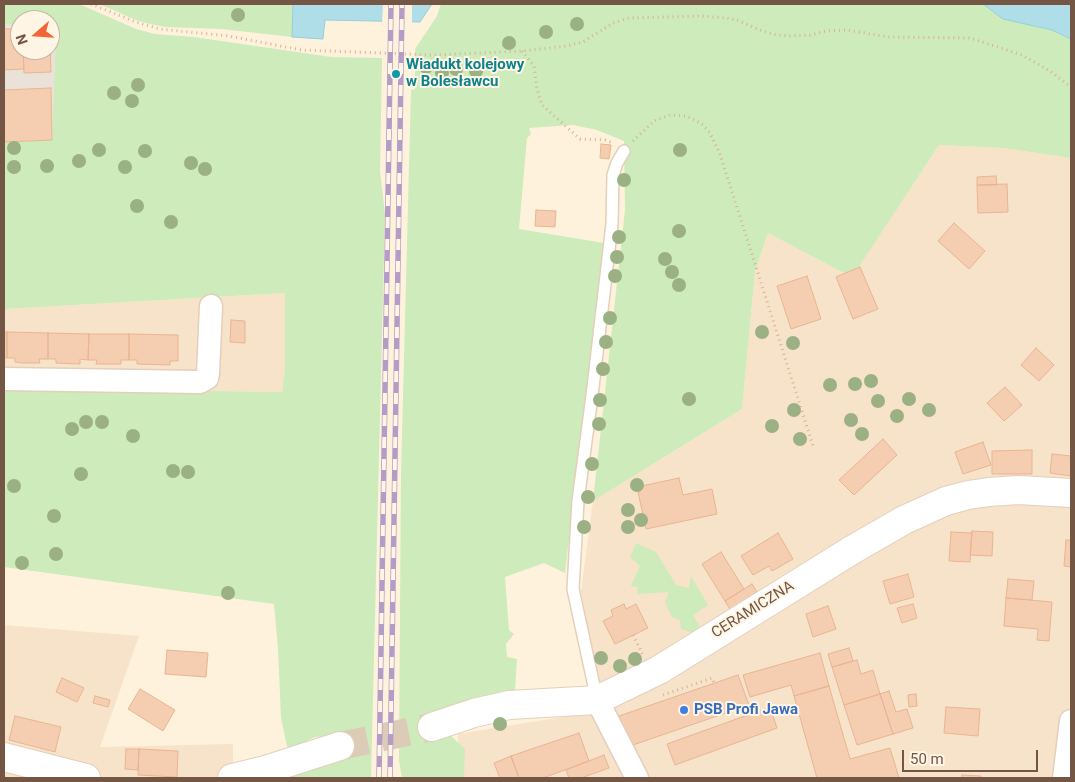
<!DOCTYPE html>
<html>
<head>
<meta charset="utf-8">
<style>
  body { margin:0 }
  #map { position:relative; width:1075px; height:782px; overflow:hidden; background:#fef2dc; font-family:Roboto,sans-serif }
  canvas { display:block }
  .frame { position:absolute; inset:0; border:5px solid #745644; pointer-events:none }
  .north { position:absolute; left:10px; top:10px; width:50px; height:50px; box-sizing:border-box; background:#fff5e4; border:1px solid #c7b5a4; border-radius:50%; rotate:251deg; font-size:14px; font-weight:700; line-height:20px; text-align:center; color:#745644 }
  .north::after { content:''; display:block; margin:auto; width:18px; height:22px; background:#f16637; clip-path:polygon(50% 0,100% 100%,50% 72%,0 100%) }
  .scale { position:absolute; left:902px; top:750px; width:136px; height:22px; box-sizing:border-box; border:2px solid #745644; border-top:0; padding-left:6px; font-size:15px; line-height:18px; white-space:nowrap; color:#745644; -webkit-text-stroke:4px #fff5e4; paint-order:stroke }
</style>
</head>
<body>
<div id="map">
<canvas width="1075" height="782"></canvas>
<div class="frame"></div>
<div class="north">N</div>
<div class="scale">50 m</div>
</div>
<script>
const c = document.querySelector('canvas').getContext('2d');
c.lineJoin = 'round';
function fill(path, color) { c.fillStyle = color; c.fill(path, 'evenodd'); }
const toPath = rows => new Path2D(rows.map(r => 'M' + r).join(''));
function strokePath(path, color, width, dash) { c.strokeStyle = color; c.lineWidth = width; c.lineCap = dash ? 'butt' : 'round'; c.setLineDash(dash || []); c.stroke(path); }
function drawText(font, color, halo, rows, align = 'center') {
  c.font = font + ' Roboto,sans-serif'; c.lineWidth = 4; c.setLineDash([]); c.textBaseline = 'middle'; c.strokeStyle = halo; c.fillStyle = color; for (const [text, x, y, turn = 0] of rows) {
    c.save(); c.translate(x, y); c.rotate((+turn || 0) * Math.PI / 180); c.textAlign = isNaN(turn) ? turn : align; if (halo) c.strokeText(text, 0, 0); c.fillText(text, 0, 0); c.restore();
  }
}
fill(toPath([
  [939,145,1003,148,1071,158,1071,778,459,778,458,734,586,713,599,688,581,592,593,501,742,409,755,272,768,233,852,276],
  [285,293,285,369,282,392,4,388,4,309],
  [4,625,139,636,100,747,233,744,233,778,4,778]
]), '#f6e3ca');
fill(toPath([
  [4,24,20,26,20,50,50,50,50,30,56,31,52,146,4,147]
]), '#eae2d9');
fill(toPath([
  [4,4,79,4,136,29,155,34,194,37,331,57,382,58,380,172,385,213,371,778,268,778,340,735,315,737,289,750,287,746,281,718,278,648,274,604,4,567,4,388,282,392,285,369,285,293,4,309,4,142,52,140,56,31,50,30,50,20,20,20,20,26,4,24],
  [99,4,293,4,292,37,221,29,166,27,150,24,136,20],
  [441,4,983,4,1003,19,1052,30,1071,39,1071,158,1003,148,939,145,852,277,768,233,755,272,742,409,593,501,625,210,624,141,597,130,573,125,529,128,531,134,527,138,519,229,604,243,565,573,544,563,505,577,509,630,514,634,506,644,507,657,517,659,515,690,497,694,432,735,451,736,465,749,464,778,402,778,399,760,401,474,411,90,415,89,415,49,437,16],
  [636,543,656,552,676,585,689,588,691,576,708,605,693,615,701,629,693,633,681,629,680,620,672,617,665,602,669,592,637,594,638,587,631,586,640,566,630,557]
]), '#cdebbb');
const water = toPath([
  [293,4,432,4,420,22,325,20,323,39,292,37,293,4],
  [983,4,1071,4,1071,39,1052,30,1003,19,983,4]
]);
fill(water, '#b0dee8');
strokePath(water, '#96ceda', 1);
fill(toPath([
  [383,4,412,4,412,24,382,23]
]), '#fef2dc');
const building = toPath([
  [4,29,20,29,20,50,23,50,24,69,4,70,4,29],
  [50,40,51,72,24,73,23,50,50,50,50,40],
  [51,88,52,140,4,142,4,90,51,88],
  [601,144,611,145,609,159,600,158,601,144],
  [996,176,997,185,977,185,977,177,996,176],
  [1007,184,1008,212,978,213,977,185,1007,184],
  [536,210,556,211,555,227,535,226,536,210],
  [954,223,985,251,969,269,938,241,954,223],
  [860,267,878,309,853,319,836,277,860,267],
  [807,276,821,319,791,329,777,286,807,276],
  [231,320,245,321,245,343,230,342,231,320],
  [4,332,7,332,7,358,4,358,4,332],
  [7,332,48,333,48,359,39,359,40,363,23,363,15,362,15,358,7,358,7,332],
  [48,333,89,334,88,360,80,359,80,364,56,363,56,359,48,359,48,333],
  [89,334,129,334,129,360,121,360,121,364,96,364,97,360,88,360,89,334],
  [129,334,178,335,178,361,170,361,170,365,137,364,137,360,129,360,129,334],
  [1036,348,1054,365,1039,381,1021,365,1036,348],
  [1005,387,1022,405,1004,421,987,403,1005,387],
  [883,439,897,455,854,495,839,480,883,439],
  [983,442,991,465,963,474,955,452,983,442],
  [1032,450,1032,474,992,474,992,451,1032,450],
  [1052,454,1071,456,1071,476,1050,473,1052,454],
  [679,478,683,495,712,489,717,514,646,529,637,487,679,478],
  [972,531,993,532,992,556,970,555,972,531],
  [951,532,972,533,970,562,949,561,951,532],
  [778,533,793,559,772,571,769,566,753,575,741,556,778,533],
  [1066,540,1071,540,1071,567,1064,566,1066,540],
  [721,552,744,589,725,601,702,564,721,552],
  [908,574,914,597,890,604,883,581,908,574],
  [1008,579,1034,581,1032,600,1006,598,1008,579],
  [752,584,758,594,731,611,725,601,752,584],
  [1006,598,1052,602,1049,641,1037,640,1038,629,1004,626,1006,598],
  [624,604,626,609,636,604,648,628,615,644,603,621,613,616,611,610,624,604],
  [913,604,917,618,902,623,897,608,913,604],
  [828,606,836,629,813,637,806,614,828,606],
  [849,648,853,661,832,667,828,654,849,648],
  [167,650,208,653,206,677,165,674,167,650],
  [820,653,829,686,794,696,791,685,750,697,743,675,820,653],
  [857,660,861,674,873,670,880,694,844,705,832,667,857,660],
  [738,675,749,705,630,746,619,716,738,675],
  [62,678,84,688,77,702,56,692,62,678],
  [829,686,850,759,890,748,899,778,817,778,794,696,829,686],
  [140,689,175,710,163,731,128,709,140,689],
  [889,691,896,712,907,709,913,728,893,734,880,694,889,691],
  [880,694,893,734,857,745,844,705,880,694],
  [916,694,917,706,909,707,908,695,916,694],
  [95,696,110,700,108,707,93,703,95,696],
  [770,707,777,728,675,765,667,744,770,707],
  [946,707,980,709,978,736,944,733,946,707],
  [15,716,61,727,55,752,9,740,15,716],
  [579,733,589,761,543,778,519,778,511,756,579,733],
  [126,749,139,749,138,770,125,769,126,749],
  [139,749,178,751,177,777,138,775,139,749],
  [604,755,609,768,581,778,569,778,566,770,604,755],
  [511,756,519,778,500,778,494,763,511,756],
  [962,775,981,776,981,778,962,778,962,775]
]);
fill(building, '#f5ceb2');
strokePath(building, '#e9b591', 1);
strokePath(toPath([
  [340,746,432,727]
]), '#dccbb6', 28, [28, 14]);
const service = toPath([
  [597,700,573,589,578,501,592,396,612,224,613,175,617,163,624,151]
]);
const minor = toPath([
  [4,379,200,382,207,378,208,374,211,306],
  [597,700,637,778],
  [1064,778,1071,721]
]);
const tertiary = toPath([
  [432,727,474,713,509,705,597,700,659,670,852,550,904,520,946,501,968,495,989,492,1018,490,1071,493],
  [4,757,86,778],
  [232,778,265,770,340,746]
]);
strokePath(service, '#e4cfbb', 14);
strokePath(minor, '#e4cfbb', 25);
strokePath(tertiary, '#e4cfbb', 30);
strokePath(toPath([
  [91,4,136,22,160,29,229,36,301,50,434,55,522,51,566,46,583,42,613,23,629,18,702,16,725,18,737,20,760,30,776,35,791,36,810,35,826,31,847,30,888,37,970,38,1022,55,1050,71,1071,87],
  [522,51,534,66,537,89,542,105,580,139,605,140,613,143],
  [633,141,654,121,670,115,686,116,695,120,703,125,710,133,720,154,814,449],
  [633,635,643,655],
  [663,695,712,678,714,683]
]), '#d9b296', 3, [1, 4]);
strokePath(service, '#fff', 11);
strokePath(minor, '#fff', 22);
strokePath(tertiary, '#fff', 28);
const rail = toPath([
  [379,778,391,4],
  [390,778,402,4]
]);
strokePath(rail, '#b49cc6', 5.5);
strokePath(rail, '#fff5e4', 4, [11]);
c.fillStyle = '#9cb183';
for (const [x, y] of [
  [238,15],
  [577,24],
  [546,32],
  [509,43],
  [426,67],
  [456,69],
  [476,71],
  [442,73],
  [138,85],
  [114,93],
  [132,101],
  [14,148],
  [99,150],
  [680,150],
  [145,151],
  [79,161],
  [191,163],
  [47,166],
  [14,167],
  [125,167],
  [205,169],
  [624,180],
  [137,206],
  [171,222],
  [679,231],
  [619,237],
  [617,257],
  [665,259],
  [672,272],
  [615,276],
  [679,285],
  [610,318],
  [762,332],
  [606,342],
  [793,343],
  [603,369],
  [871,381],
  [855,384],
  [830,385],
  [689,399],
  [909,399],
  [600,400],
  [878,401],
  [794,410],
  [929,410],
  [897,416],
  [851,420],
  [86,422],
  [102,422],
  [599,424],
  [772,426],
  [72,429],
  [862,434],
  [133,436],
  [800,439],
  [592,464],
  [173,471],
  [188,472],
  [81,474],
  [637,485],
  [14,486],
  [588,497],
  [628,510],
  [54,516],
  [641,520],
  [584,527],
  [628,527],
  [56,554],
  [22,563],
  [228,593],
  [601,658],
  [635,659],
  [620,666],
  [500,724]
]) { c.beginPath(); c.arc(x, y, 7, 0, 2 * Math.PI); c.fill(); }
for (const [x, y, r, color] of [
  [396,74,5,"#0f9aa8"],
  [684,710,5,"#3f7fe0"]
]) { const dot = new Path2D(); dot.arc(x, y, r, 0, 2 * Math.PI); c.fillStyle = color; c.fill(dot); strokePath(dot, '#fff5e4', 2); }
drawText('bold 15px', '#0d838f', '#fff5e4', [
  ["Wiadukt kolejowy",406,65],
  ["w Bolesławcu",406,82]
], 'left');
drawText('15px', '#745644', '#fff5e4', [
  ["CERAMICZNA",753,610,-32]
]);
drawText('bold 15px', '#366cbe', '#fff5e4', [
  ["PSB Profi Jawa",694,710]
], 'left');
</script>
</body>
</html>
